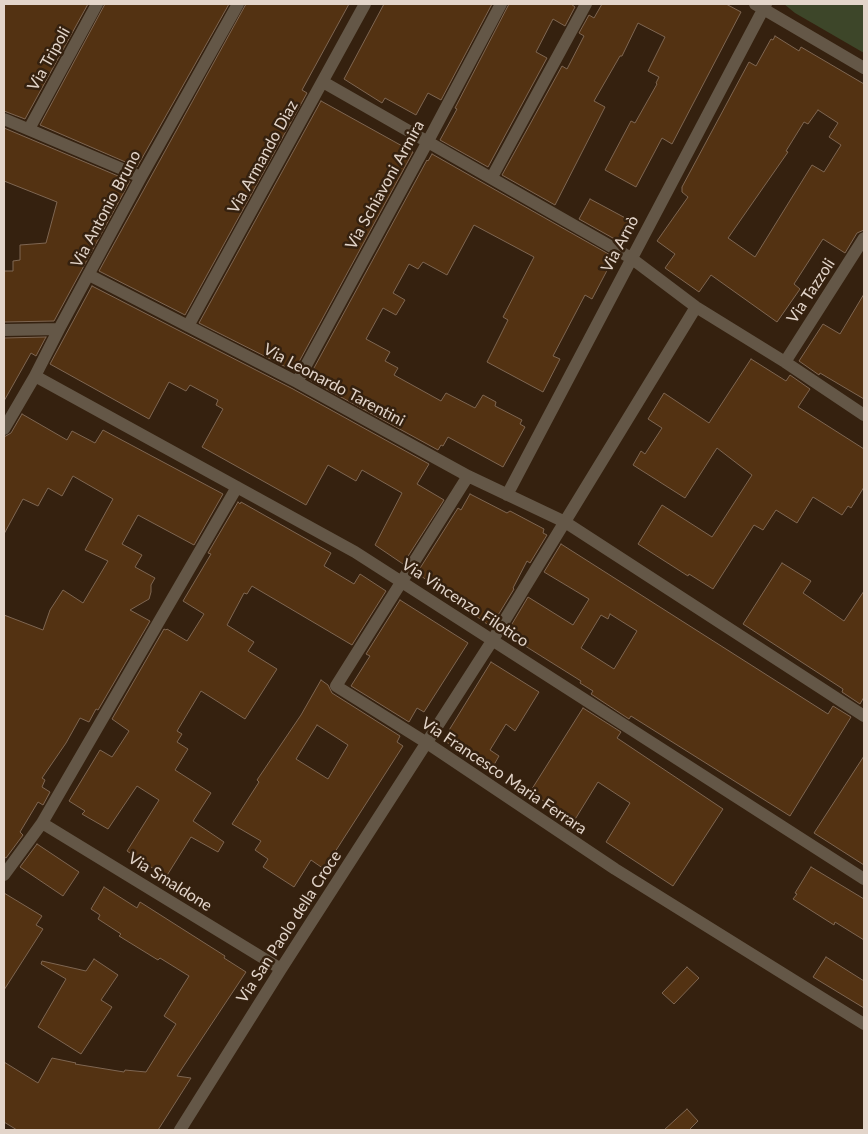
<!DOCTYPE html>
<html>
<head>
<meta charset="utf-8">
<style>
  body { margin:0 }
  #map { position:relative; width:868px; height:1134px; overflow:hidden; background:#35210f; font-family:Lato,sans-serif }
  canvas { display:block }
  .frame { position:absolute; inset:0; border:5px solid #e3d5ca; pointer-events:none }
</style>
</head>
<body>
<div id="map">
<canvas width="868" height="1134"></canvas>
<div class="frame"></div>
</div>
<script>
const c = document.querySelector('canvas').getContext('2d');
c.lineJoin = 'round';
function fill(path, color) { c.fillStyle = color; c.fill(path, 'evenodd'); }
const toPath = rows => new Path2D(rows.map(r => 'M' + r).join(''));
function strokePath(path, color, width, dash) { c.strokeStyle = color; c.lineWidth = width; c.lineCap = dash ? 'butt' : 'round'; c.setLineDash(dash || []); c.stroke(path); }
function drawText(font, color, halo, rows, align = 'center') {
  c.font = font + ' Lato,sans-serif'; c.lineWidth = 5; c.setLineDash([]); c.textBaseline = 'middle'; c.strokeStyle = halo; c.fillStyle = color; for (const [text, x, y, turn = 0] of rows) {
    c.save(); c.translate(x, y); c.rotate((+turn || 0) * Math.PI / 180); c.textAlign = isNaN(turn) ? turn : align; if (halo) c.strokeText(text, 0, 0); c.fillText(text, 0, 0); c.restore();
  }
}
fill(toPath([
  [784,4,864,4,864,53,795,13]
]), '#3d4629');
const building = toPath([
  [4,4,88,4,25,119,4,111,4,4],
  [105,4,229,4,137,167,40,125,105,4],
  [246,4,349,4,302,90,307,93,185,315,99,271,246,4],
  [384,4,492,4,441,100,428,93,416,115,385,98,382,103,344,79,384,4],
  [509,4,571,4,575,7,565,26,553,19,536,52,547,58,488,167,440,140,457,109,455,108,509,4],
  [602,4,726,4,741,12,672,144,662,138,636,187,605,170,631,121,635,123,657,84,656,83,659,77,648,71,665,37,638,23,622,56,620,56,594,101,605,107,555,205,502,175,562,66,567,69,584,36,579,33,589,15,594,18,602,4],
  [775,36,799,51,801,47,864,84,864,230,857,233,845,253,823,239,794,284,800,289,777,322,711,275,699,292,665,268,675,254,657,241,688,197,682,192,682,187,749,62,756,66,771,39,773,40,775,36],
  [818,110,838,123,829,137,841,145,824,172,812,165,755,257,728,238,788,152,786,151,804,122,808,124,818,110],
  [321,101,413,152,294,371,199,323,321,101],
  [4,128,130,181,54,321,4,322,4,271,13,271,13,261,20,260,20,245,46,243,57,202,4,181,4,128],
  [432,154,612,256,611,258,613,259,592,299,585,295,553,356,560,359,543,392,487,362,508,320,503,317,534,257,474,225,447,275,423,262,418,269,409,264,393,293,405,300,396,315,383,308,366,339,390,352,385,361,398,368,394,375,441,401,446,393,475,408,483,395,496,402,495,406,522,420,520,424,525,427,503,467,448,437,443,446,441,445,438,450,308,379,427,160,428,161,432,154],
  [590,199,631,221,620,242,579,219,590,199],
  [92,286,293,389,429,464,417,484,444,500,403,564,375,545,402,493,362,470,356,481,328,465,306,505,202,447,223,409,216,405,218,400,190,385,186,391,169,382,149,419,50,364,92,286],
  [864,294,864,399,820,373,819,375,799,361,823,324,840,334,864,294],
  [46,337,36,356,31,353,4,401,4,338,46,337],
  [751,359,786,381,790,375,810,389,798,407,864,449,864,487,851,508,848,506,842,515,813,497,797,523,776,510,763,530,754,525,713,589,689,574,688,576,638,544,662,505,712,537,752,475,717,448,685,498,633,465,641,451,645,454,662,428,648,419,664,393,709,423,751,359],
  [22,414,67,440,72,431,95,443,103,430,223,494,194,545,138,515,122,544,142,555,135,567,155,578,151,585,151,592,149,599,130,610,150,621,98,710,96,709,89,722,80,718,66,743,42,778,45,780,42,787,50,792,43,805,38,802,20,832,23,835,6,858,4,857,4,615,43,630,50,610,63,590,83,603,108,561,85,550,113,499,73,476,62,496,48,488,38,506,23,499,4,534,4,437,11,433,22,414],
  [470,494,507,513,510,511,544,529,543,533,547,535,530,563,527,561,513,588,514,589,492,625,487,624,417,573,458,508,461,510,470,494],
  [238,502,240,504,241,502,331,553,324,566,354,584,360,574,386,591,352,645,252,586,247,594,244,593,227,625,254,642,248,651,277,669,245,719,201,691,177,731,182,734,177,742,188,749,175,770,211,793,193,821,224,842,218,852,191,837,166,877,127,851,159,800,137,786,108,829,82,814,85,811,69,801,100,750,112,757,129,731,112,719,164,629,166,630,167,629,187,641,204,614,183,601,211,554,208,553,238,502],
  [561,544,828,714,833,706,851,717,790,816,631,716,629,719,591,694,593,691,580,683,581,681,506,634,528,597,573,625,589,599,544,572,561,544],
  [610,614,637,631,614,669,581,648,601,615,608,619,610,614],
  [782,563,811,581,803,593,844,621,864,591,864,697,860,704,842,692,843,689,743,624,782,563],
  [400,600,468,643,424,712,417,708,409,722,351,686,370,656,366,654,400,600],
  [491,662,539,692,515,731,506,724,490,750,499,756,491,770,443,740,491,662],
  [321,680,328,685,332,693,400,736,397,742,403,746,324,869,311,860,294,887,263,867,268,859,255,850,261,841,232,824,259,782,257,780,301,715,321,680],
  [317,725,348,745,328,779,296,759,317,725],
  [583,708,621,732,617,738,723,809,673,886,606,842,630,803,598,782,574,821,530,792,583,708],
  [864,756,864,865,814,833,864,756],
  [37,844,79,872,63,896,20,867,37,844],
  [811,867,864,899,864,940,835,922,834,925,793,899,797,894,795,893,811,867],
  [104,887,137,908,140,902,225,956,224,958,246,972,177,1076,191,1078,158,1130,17,1130,4,1122,4,1062,38,1083,52,1058,76,1063,75,1064,124,1072,125,1070,146,1072,176,1024,164,1016,189,976,160,958,158,960,119,936,121,934,98,919,100,915,91,909,104,887],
  [4,893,42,916,36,925,43,929,4,990,4,893],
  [826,957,864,981,864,1008,813,977,826,957],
  [94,959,118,975,101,1000,112,1007,81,1054,38,1027,66,979,41,964,42,961,86,971,94,959],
  [687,967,699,978,674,1004,662,993,687,967],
  [687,1109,698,1121,689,1130,664,1130,687,1109]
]);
fill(building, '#533212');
strokePath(building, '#7e6652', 1);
strokePath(toPath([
  [755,4,864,68],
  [323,82,631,258,696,307,785,362,864,415],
  [4,119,141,177],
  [29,129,97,4],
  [492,177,586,4],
  [89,275,297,382,468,476,565,522,864,716],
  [188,326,365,4],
  [4,330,59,329],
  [785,362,864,238],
  [35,376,355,552,864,879],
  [297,382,427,143,501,4],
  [4,429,35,376,59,329,141,177,238,4],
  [468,476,336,686,427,743,615,869,864,1024],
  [507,495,766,4],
  [42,823,281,969],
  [4,875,42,823,237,487],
  [180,1130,281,969,492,641,696,307]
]), '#645747', 12);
drawText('16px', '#e3d5ca', '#35210f', [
  ["Via Tripoli",49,59,-61],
  ["Via Armando Diaz",263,157,-61],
  ["Via Schiavoni Armira",385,185,-61],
  ["Via Antonio Bruno",106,209,-62],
  ["Via Arnò",620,244,-62],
  ["Via Tazzoli",811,291,-57],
  ["Via Leonardo Tarentini",334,385,28],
  ["Via Vincenzo Filotico",465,603,33],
  ["Via Francesco Maria Ferrara",504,776,34],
  ["Via Smaldone",170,882,32],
  ["Via San Paolo della Croce",289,927,-57]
]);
</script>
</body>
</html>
